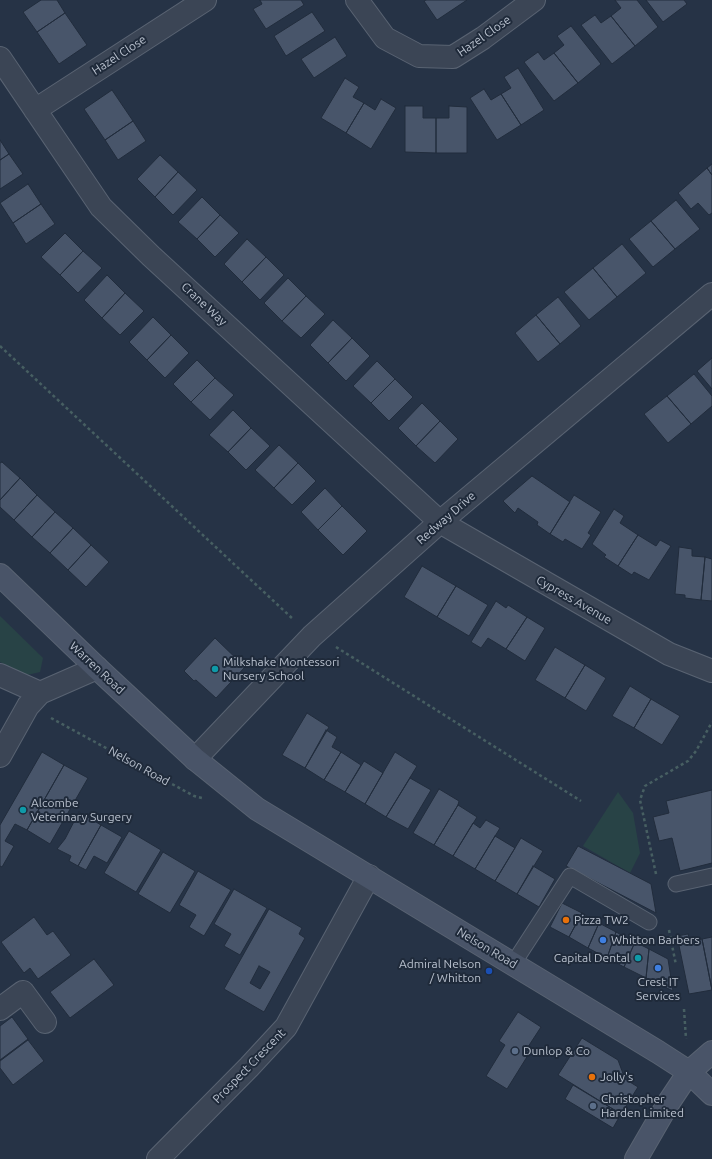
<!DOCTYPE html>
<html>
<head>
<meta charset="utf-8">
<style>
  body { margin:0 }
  canvas { display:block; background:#263346 }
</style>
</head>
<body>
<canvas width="712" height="1159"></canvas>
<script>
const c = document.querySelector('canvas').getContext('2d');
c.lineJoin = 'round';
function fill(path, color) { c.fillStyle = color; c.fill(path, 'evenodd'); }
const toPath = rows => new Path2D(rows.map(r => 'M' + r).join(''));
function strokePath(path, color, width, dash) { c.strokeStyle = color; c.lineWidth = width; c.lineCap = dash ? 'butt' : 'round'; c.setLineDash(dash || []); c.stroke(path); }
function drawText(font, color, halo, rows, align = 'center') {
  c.font = font + ' Ubuntu,sans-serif'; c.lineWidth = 4; c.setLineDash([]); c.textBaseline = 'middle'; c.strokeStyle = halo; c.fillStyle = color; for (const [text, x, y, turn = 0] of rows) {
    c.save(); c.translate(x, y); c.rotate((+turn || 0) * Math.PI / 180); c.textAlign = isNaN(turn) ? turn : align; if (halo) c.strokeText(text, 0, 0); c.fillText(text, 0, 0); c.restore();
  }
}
fill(toPath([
  [0,616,43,658,40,672,27,675,0,662],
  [618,792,633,813,640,853,630,873,583,846]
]), '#284346');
const building = toPath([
  [41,0,57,0,65,13,37,32,23,12,41,0],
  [260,0,301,0,304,5,266,29,253,9,262,4,260,0],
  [426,0,467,0,437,20,424,1,426,0],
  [615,0,637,0,658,27,635,46,611,16,621,8,615,0],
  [646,0,684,0,687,4,663,22,646,0],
  [312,12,325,31,286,56,274,36,312,12],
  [65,13,87,45,59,64,37,32,65,13],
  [595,15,601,23,611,16,635,46,612,64,581,25,595,15],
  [571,26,601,64,578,83,554,53,564,45,557,36,571,26],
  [335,37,347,56,314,78,301,59,335,37],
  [538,52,544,60,554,53,578,83,554,101,524,62,538,52],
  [518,68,544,110,521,125,501,94,511,88,504,77,518,68],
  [345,78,359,87,353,97,364,103,346,133,321,118,345,78],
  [484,89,491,100,501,94,521,125,497,140,470,98,484,89],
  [112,90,133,121,105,140,84,109,112,90],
  [381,99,396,108,371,149,346,133,364,103,375,110,381,99],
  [405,106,423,106,423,118,436,118,436,153,405,152,405,106],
  [449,106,467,107,467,153,436,153,436,118,449,118,449,106],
  [133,121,146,141,118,160,105,140,133,121],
  [0,140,9,154,0,160,0,140],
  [9,154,23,174,0,189,0,160,9,154],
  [160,155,178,172,155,197,137,179,160,155],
  [712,164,712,175,707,168,712,164],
  [707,168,712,175,712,213,709,215,698,203,691,209,678,193,707,168],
  [178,172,197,190,173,215,155,197,178,172],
  [28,184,41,204,13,223,0,203,28,184],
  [202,197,220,215,197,239,178,222,202,197],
  [676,200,700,229,675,249,651,221,676,200],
  [41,204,55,224,26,244,13,223,41,204],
  [220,215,239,233,215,257,197,239,220,215],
  [651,221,675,249,653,267,629,239,651,221],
  [65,233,83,251,60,275,41,257,65,233],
  [247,239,266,257,242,282,224,264,247,239],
  [622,244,646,273,617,297,593,268,622,244],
  [83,251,102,268,78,293,60,275,83,251],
  [266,257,284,275,260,300,242,282,266,257],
  [593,268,617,297,589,320,564,292,593,268],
  [107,275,125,293,102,318,84,300,107,275],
  [288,278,306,296,282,321,264,303,288,278],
  [125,293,144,311,120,335,102,318,125,293],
  [306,296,325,314,301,338,282,321,306,296],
  [558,297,581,326,560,344,536,315,558,297],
  [536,315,560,344,538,362,515,333,536,315],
  [153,317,171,335,147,360,129,342,153,317],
  [333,320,352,338,328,363,310,345,333,320],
  [171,335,189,353,165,378,147,360,171,335],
  [352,338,370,356,346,381,328,363,352,338],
  [712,358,712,389,697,371,712,358],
  [197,360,215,378,191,402,173,384,197,360],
  [377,361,395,379,371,403,353,386,377,361],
  [694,374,712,396,712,406,691,424,667,396,694,374],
  [215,378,234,395,210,420,191,402,215,378],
  [395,379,413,397,389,421,371,403,395,379],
  [667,396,691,424,668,443,644,414,667,396],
  [422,403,440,421,416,446,398,428,422,403],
  [233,410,251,428,228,452,209,435,233,410],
  [440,421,458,439,435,463,416,446,440,421],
  [251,428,270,446,246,470,228,452,251,428],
  [279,445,298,463,274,488,255,470,279,445],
  [2,462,20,478,0,500,0,463,2,462],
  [298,463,316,481,292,505,274,488,298,463],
  [532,476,570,502,550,534,537,525,538,522,518,508,515,513,503,501,532,476],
  [20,478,37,495,14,520,0,507,0,500,20,478],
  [325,488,342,506,318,530,301,512,325,488],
  [37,495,55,512,32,537,14,520,37,495],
  [574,495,601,512,588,533,591,535,582,549,565,539,563,542,550,534,574,495],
  [342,506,367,531,343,555,318,530,342,506],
  [614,509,624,516,620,523,638,535,618,566,604,557,606,555,592,544,614,509],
  [55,512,73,528,50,553,32,537,55,512],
  [73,528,91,545,68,570,50,553,73,528],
  [638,535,656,546,660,540,671,546,649,580,634,572,632,575,618,566,638,535],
  [91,545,109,562,86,587,68,570,91,545],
  [679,547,692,549,692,556,705,557,701,600,685,598,685,595,675,594,679,547],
  [705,557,712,559,712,601,701,600,705,557],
  [422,566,456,586,437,617,404,597,422,566],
  [456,586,488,605,469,636,437,617,456,586],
  [496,601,506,608,508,605,527,617,506,649,488,638,481,648,471,642,496,601],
  [527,617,545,628,525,661,506,649,527,617],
  [215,638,245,667,216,698,196,680,194,681,184,671,215,638],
  [555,647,585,665,565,698,535,680,555,647],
  [585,665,606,678,586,711,565,698,585,665],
  [630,686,651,699,634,728,612,716,630,686],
  [651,699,680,716,662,745,634,728,651,699],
  [307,713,329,727,305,768,282,755,307,713],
  [326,730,337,737,332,747,341,752,324,780,305,768,326,730],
  [42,752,64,765,27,830,15,824,5,841,14,846,2,867,0,866,0,825,42,752],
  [341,752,361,765,345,792,324,780,341,752],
  [395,752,417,766,386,817,365,804,395,752],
  [364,761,383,773,365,804,345,792,364,761],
  [64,765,88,778,50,844,27,830,64,765],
  [410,778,431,790,408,829,386,817,410,778],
  [439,789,459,801,458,805,434,845,413,833,439,789],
  [712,790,712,863,680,871,672,838,659,841,653,817,669,813,666,801,712,790],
  [458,805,477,817,453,856,434,845,458,805],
  [79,812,101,825,78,866,69,861,71,856,57,849,65,839,79,812],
  [486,820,500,828,475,869,453,856,473,823,480,828,486,820],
  [101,825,122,837,107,863,94,856,86,870,78,866,101,825],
  [129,831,161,850,136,892,104,873,129,831],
  [495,836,515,848,495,881,475,869,495,836],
  [521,838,543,851,517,894,495,881,521,838],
  [578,846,651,884,656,913,566,866,578,846],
  [163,852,195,871,170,913,138,894,163,852],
  [533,866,555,879,539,907,517,894,533,866],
  [198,871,231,890,204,936,189,927,196,915,179,905,198,871],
  [234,889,267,908,240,955,224,946,231,934,214,924,234,889],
  [562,903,582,913,569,937,550,927,562,903],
  [269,909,302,928,299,934,305,938,264,1012,224,989,269,909],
  [259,966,270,972,260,989,250,983,259,966],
  [582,913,599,923,588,948,569,937,582,913],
  [34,917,47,935,53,931,71,955,38,979,30,968,24,973,1,942,34,917],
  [599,923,616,932,607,958,588,948,599,923],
  [616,932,635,942,624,967,607,958,616,932],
  [688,934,690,941,702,939,712,990,689,994,677,936,688,934],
  [712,937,712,990,702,939,712,937],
  [635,942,649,949,646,978,624,967,635,942],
  [649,949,668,959,673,991,646,978,649,949],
  [94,959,114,985,70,1018,50,992,94,959],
  [518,1012,541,1027,526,1050,530,1052,507,1089,486,1076,505,1045,499,1041,518,1012],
  [12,1017,28,1039,0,1060,0,1026,12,1017],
  [582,1038,618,1060,625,1079,638,1087,621,1114,558,1075,582,1038],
  [28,1040,44,1061,13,1085,0,1068,0,1061,28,1040],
  [573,1085,621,1114,613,1128,565,1099,573,1085]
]);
fill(building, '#48556a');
strokePath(building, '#212c3c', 1);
const lane = toPath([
  [676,884,712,876],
  [513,964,570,876,649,922]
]);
const street = toPath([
  [357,0,385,38,419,56,453,57,483,38,534,0],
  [0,58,101,207,151,256,440,522,669,654,712,671],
  [35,110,205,0],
  [0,675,40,693],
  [0,756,28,706,40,693,97,668],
  [195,759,312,636,440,522,712,294],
  [0,1009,23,992,45,1022],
  [158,1159,249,1067,286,1027,369,876]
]);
const secondary = toPath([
  [0,575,97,668,195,759,257,809,658,1052,689,1072,712,1094],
  [636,1159,669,1102,689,1072,712,1052]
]);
strokePath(lane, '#596372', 17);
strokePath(street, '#596372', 24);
strokePath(secondary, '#596372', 24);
strokePath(toPath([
  [0,346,294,620],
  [336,647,581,801],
  [51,718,194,796,202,798],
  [656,874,640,800,645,786,688,761,696,751,712,722],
  [669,930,676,965],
  [684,1009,686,1039]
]), '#475f62', 2.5, [3, 3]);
strokePath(lane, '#3b4555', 15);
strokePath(street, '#3b4555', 22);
strokePath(secondary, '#495468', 22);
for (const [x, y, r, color] of [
  [215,669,4,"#0f9aa8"],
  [23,810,4,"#0f9aa8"],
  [566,920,4,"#e8710a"],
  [603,940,4,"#3f7fe0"],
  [638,958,4,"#0f9aa8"],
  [658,968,4,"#3f7fe0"],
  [489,971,4,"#1a4fb4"],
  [515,1051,4,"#5c6f8a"],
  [592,1077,4,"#e8710a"],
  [593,1106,4,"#5c6f8a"]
]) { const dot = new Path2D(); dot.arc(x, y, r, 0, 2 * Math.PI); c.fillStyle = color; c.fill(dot); strokePath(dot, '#1f2a3a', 1.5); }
drawText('12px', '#b9c1ce', '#1f2a3a', [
  ["Hazel Close",484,36,-35],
  ["Hazel Close",119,55,-33],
  ["Crane Way",204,304,43],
  ["Redway Drive",446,518,-41],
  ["Cypress Avenue",574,600,30],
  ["Warren Road",97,668,43],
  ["Nelson Road",139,766,29],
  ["Nelson Road",487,948,31],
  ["Prospect Crescent",249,1066,-46]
]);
drawText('12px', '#b9c1ce', '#1f2a3a', [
  ["Milkshake Montessori",223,662],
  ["Nursery School",223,676],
  ["Alcombe",31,803],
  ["Veterinary Surgery",31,817],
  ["Pizza TW2",574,920],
  ["Whitton Barbers",611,940],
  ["Capital Dental",630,958,"right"],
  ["Admiral Nelson",481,964,"right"],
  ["/ Whitton",481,978,"right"],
  ["Crest IT",658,982,"center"],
  ["Services",658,996,"center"],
  ["Dunlop & Co",523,1051],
  ["Jolly's",600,1077],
  ["Christopher",601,1099],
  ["Harden Limited",601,1113]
], 'left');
</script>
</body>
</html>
